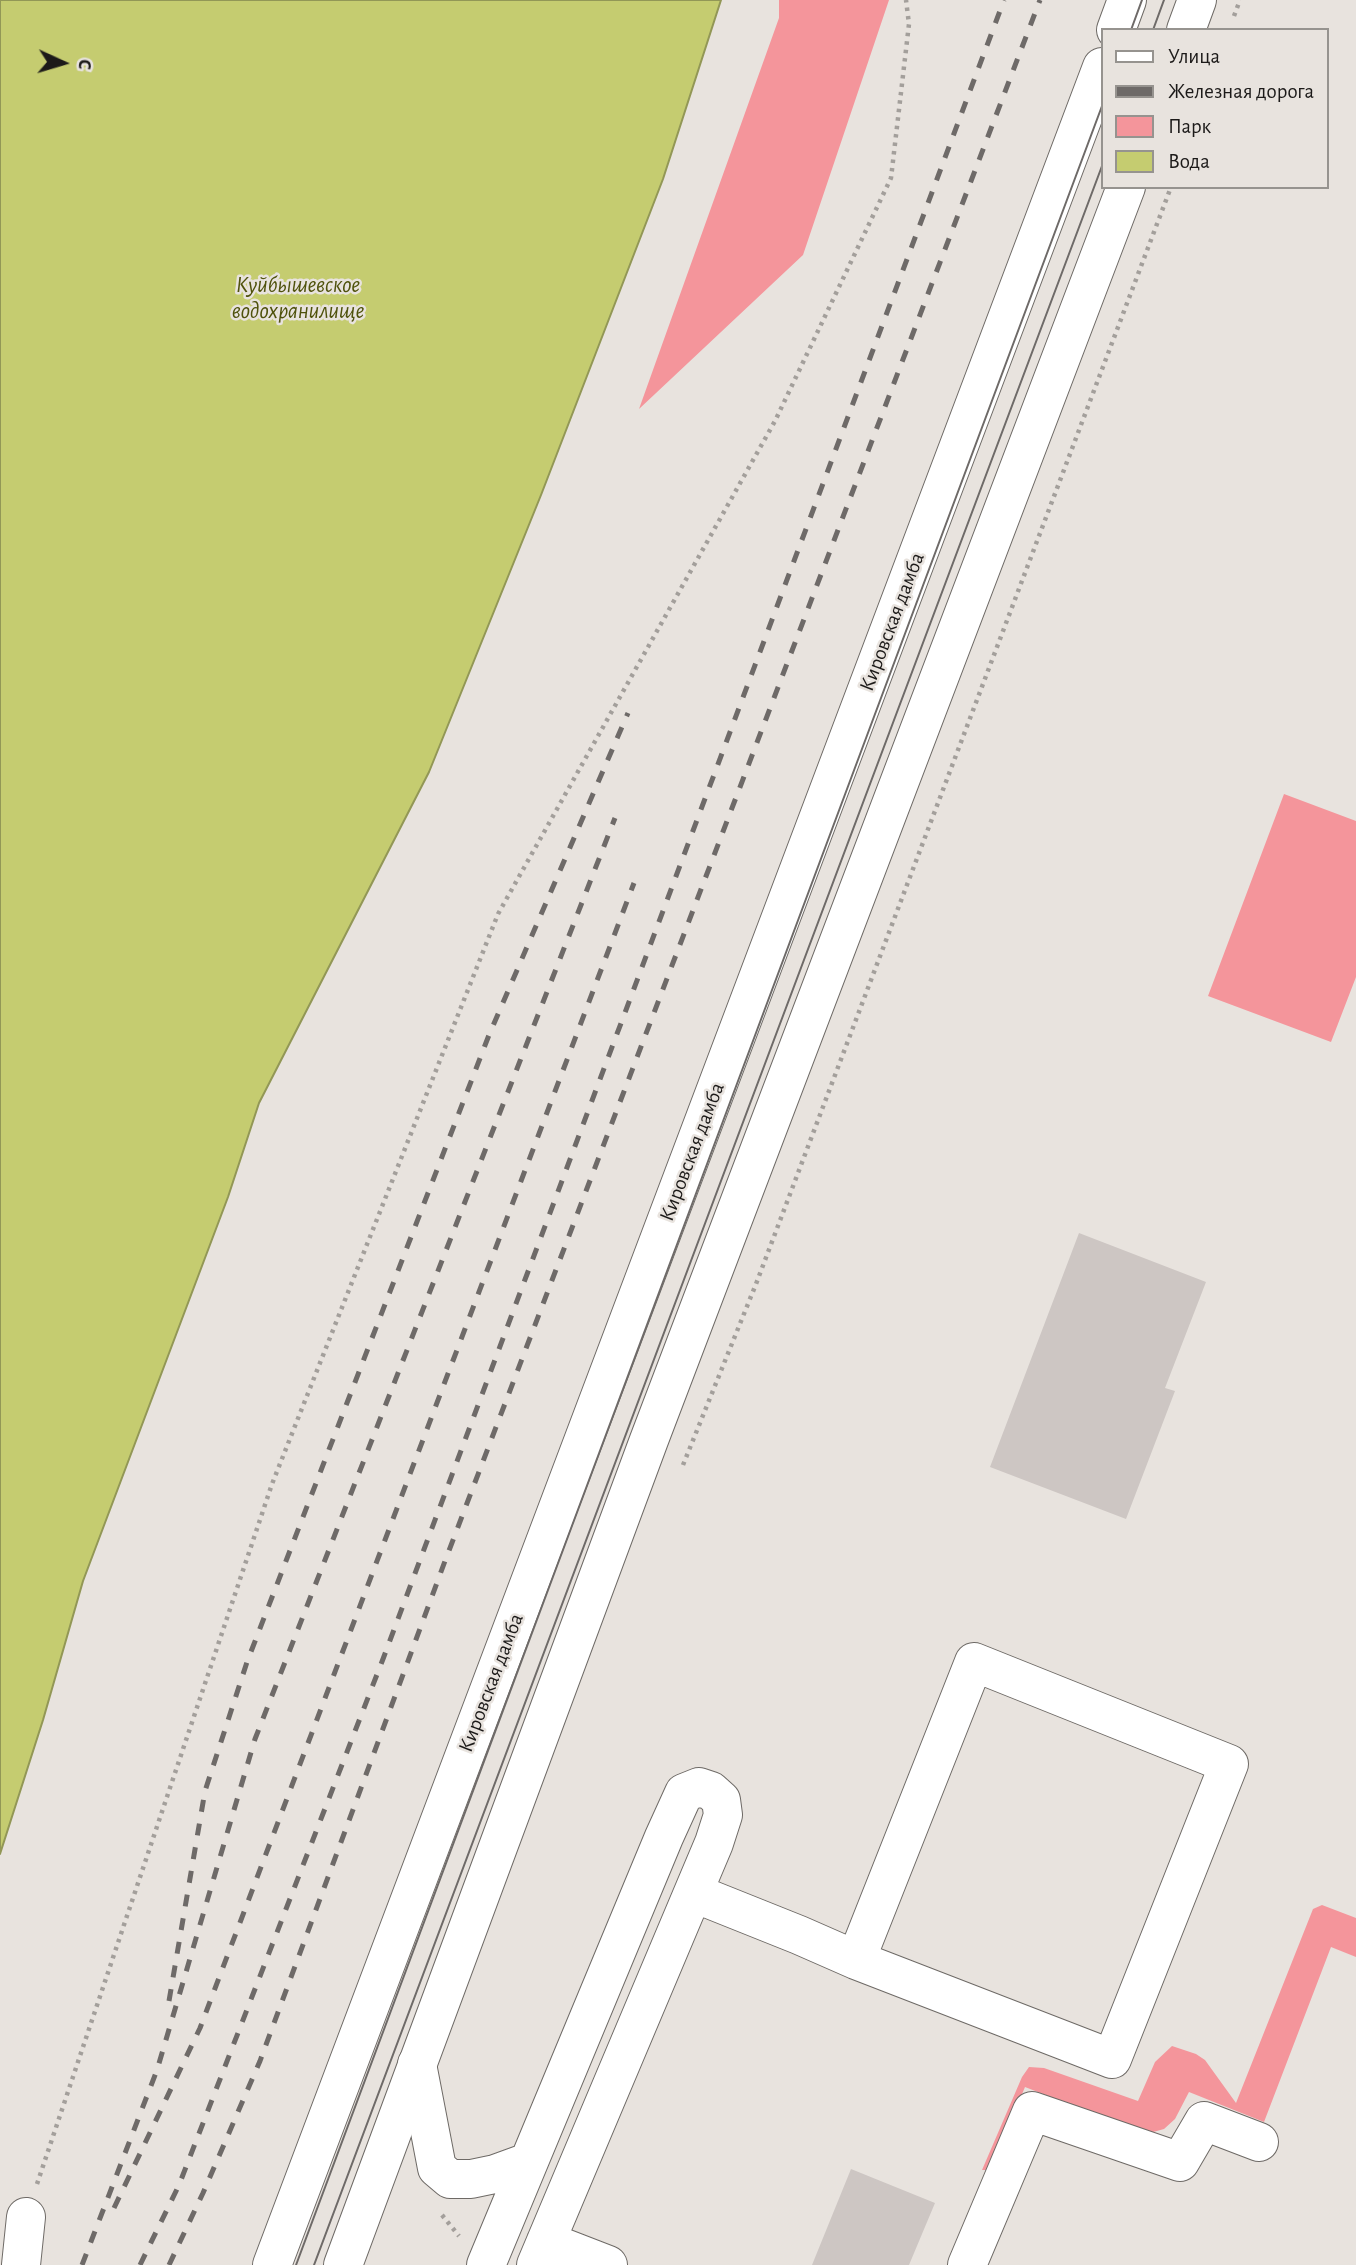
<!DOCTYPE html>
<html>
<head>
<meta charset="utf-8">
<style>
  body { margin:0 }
  #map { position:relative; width:1356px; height:2265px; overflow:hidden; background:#e8e3de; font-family:"Alegreya Sans",sans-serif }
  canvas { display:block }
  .legend { position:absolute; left:1101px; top:28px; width:228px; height:161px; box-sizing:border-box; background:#e8e3de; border:2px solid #96938f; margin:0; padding:9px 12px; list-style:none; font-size:21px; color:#1c1a19 }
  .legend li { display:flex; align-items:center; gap:14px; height:35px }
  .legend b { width:35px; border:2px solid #96938f }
  .north { position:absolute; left:28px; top:28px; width:70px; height:70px; -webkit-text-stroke:5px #e8e3de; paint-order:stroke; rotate:94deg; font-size:19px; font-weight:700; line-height:28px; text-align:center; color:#1c1a19 }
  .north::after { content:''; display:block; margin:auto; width:24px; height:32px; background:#1c1a19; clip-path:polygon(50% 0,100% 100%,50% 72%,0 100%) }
</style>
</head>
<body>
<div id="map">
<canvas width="1356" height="2265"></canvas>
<ul class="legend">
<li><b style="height:9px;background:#fff"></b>Улица</li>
<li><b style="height:9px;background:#6e6a68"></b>Железная дорога</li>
<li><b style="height:19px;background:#f4959b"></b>Парк</li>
<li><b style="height:19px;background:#c5cc70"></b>Вода</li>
</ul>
<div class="north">С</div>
</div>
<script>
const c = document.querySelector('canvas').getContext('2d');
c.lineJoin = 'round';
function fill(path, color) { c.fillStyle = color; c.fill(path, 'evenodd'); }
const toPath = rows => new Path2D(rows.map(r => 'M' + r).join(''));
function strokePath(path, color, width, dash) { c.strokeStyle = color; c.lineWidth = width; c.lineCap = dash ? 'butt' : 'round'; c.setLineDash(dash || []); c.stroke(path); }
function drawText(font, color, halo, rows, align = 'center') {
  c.font = font + ' "Alegreya Sans",sans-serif'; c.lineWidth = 5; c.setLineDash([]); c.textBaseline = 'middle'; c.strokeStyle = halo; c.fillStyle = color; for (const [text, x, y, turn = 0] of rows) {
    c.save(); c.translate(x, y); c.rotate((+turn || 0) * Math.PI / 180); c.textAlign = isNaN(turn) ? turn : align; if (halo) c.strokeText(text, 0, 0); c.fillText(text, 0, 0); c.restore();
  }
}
fill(toPath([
  [779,0,889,0,803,255,639,409,779,18],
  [1284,794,1356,821,1356,977,1331,1042,1208,996],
  [1322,1905,1356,1918,1356,1957,1331,1947,1264,2122,1189,2092,1175,2119,1164,2129,1146,2134,1025,2087,990,2170,982,2170,1022,2077,1029,2067,1044,2068,1138,2101,1155,2062,1172,2046,1196,2054,1205,2060,1236,2103,1313,1909]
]), '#f4959b');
const water = toPath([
  [0,0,721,0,663,179,541,495,429,772,259,1103,228,1197,83,1581,43,1720,0,1854,0,0]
]);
fill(water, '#c5cc70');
strokePath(water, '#929756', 2);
fill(toPath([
  [1079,1233,1206,1282,1165,1388,1175,1391,1126,1519,990,1467],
  [851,2169,935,2203,909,2265,812,2265]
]), '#cdc6c3');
const minor = toPath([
  [694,1893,799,1935,856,1960,1112,2059,1229,1764,974,1662,856,1960],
  [417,2064,437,2168,450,2179,471,2179,495,2174,528,2162],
  [546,2241,608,2265],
  [21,2265,26,2217],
  [486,2265,664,1837,684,1793,699,1787,711,1791,721,1800,723,1815,714,1843,536,2265],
  [967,2265,1032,2111,1180,2162,1204,2121,1259,2142]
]);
const major = toPath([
  [1116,30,1127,0],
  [1186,30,1197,0],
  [272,2265,1102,67],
  [343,2265,649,1440,1126,187]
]);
strokePath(minor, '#6e6a66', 40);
strokePath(major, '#6e6a66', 40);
strokePath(toPath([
  [1234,16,1240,0],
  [683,1465,756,1284,1171,187],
  [37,2184,272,1484,498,914,775,421,891,178,909,24,906,0],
  [442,2215,459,2236]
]), '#a39f9b', 4.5, [3.5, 5]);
strokePath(minor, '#fff', 38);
strokePath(major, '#fff', 38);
strokePath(toPath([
  [1131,30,1142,0],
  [1153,30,1164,0],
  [296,2265,1102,106],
  [314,2265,1102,166]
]), '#6e6a68', 2);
strokePath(toPath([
  [169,2001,205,1791,247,1662,489,1035,628,713],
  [114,2208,200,2028,634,883],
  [82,2265,157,2070,255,1739,615,818],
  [140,2265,179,2185,383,1659,1004,0],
  [169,2265,203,2193,260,2061,445,1561,1040,0]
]), '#6e6a68', 5, [12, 12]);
drawText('21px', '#1c1a19', '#e8e3de', [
  ["Кировская дамба",892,622,-69],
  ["Кировская дамба",692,1152,-69],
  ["Кировская дамба",491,1683,-69]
]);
drawText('italic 23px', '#4f520c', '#e8e3de', [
  ["Куйбышевское",298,285],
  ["водохранилище",298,311]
]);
</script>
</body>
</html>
